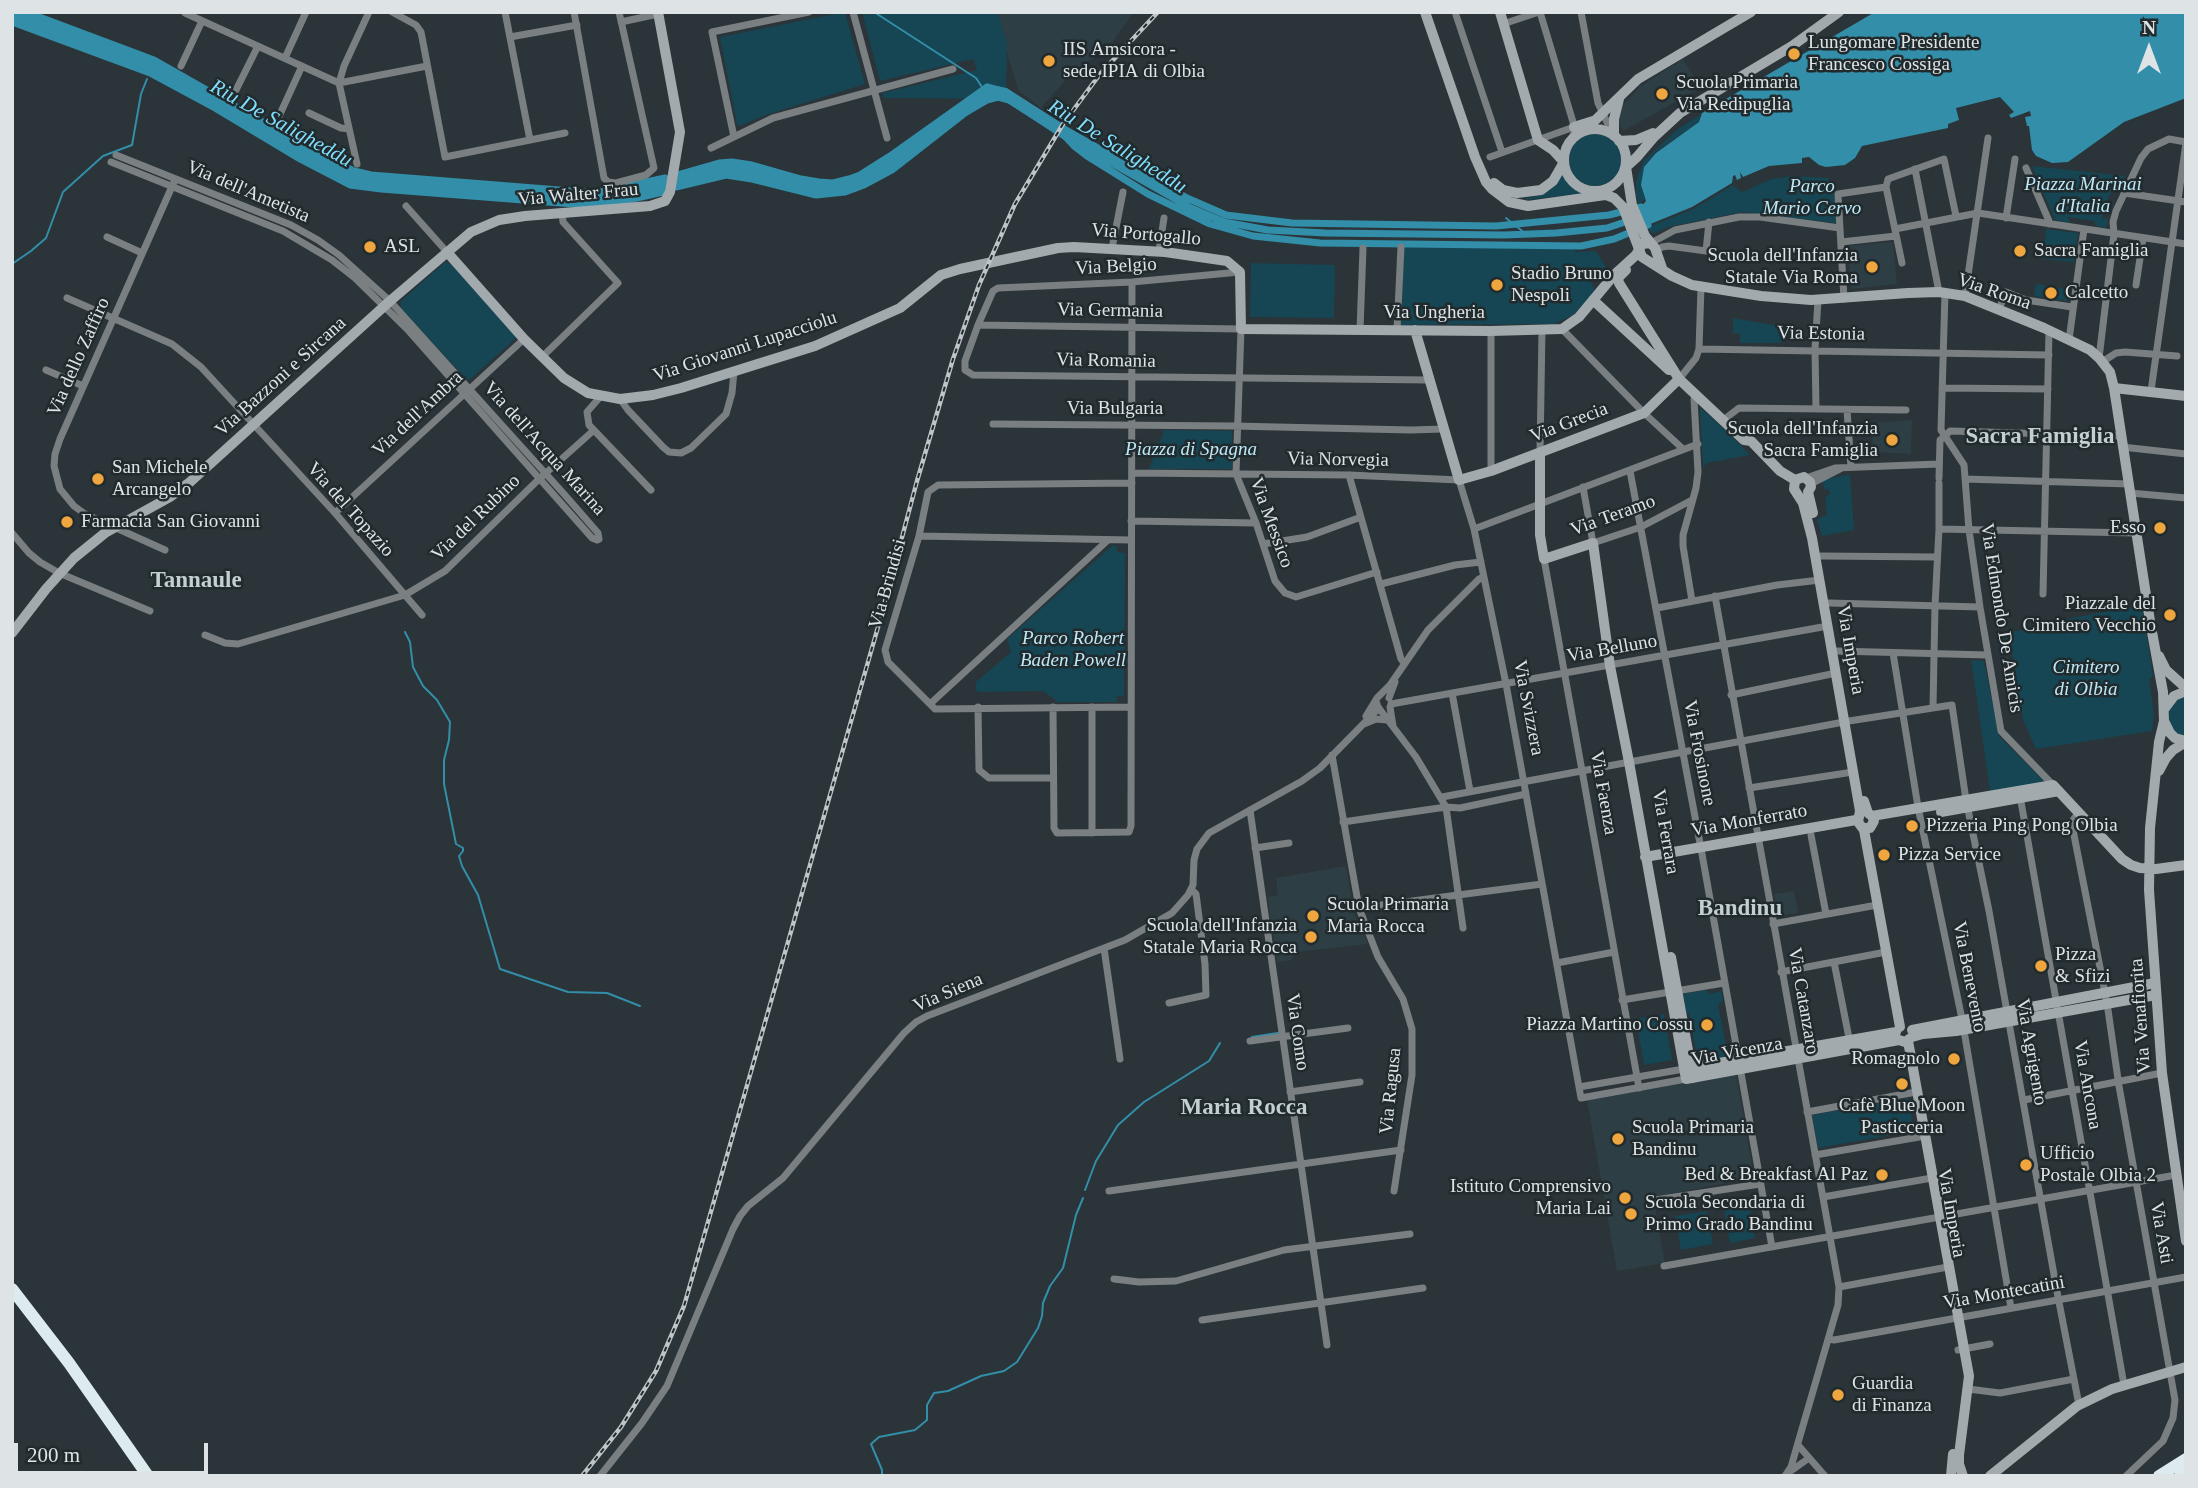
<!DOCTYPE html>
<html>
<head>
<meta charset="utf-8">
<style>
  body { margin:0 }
  #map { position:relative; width:2198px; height:1488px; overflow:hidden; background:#2b3438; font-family:"Times New Roman",serif }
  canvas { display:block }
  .frame { position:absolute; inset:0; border:14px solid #dee4e6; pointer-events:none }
  .north { position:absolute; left:2114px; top:14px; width:70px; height:70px; -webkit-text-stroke:5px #212a2d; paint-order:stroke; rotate:0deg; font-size:19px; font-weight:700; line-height:28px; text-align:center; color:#dee4e6 }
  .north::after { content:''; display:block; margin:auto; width:24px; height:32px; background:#dee4e6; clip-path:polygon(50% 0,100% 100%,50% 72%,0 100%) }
  .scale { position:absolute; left:14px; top:1443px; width:194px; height:32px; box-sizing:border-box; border:4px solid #dee4e6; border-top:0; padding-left:9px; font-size:21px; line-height:24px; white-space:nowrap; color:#dee4e6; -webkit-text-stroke:5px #212a2d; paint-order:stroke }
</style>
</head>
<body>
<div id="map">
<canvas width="2198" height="1488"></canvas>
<div class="frame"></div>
<div class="north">N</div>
<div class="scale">200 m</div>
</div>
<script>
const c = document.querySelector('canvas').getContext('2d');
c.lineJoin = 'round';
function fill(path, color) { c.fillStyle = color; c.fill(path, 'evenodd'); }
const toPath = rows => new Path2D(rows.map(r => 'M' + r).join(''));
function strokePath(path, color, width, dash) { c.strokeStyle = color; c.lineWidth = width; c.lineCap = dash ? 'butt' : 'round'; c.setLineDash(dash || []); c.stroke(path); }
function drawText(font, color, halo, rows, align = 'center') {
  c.font = font + ' "Times New Roman",serif'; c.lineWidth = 5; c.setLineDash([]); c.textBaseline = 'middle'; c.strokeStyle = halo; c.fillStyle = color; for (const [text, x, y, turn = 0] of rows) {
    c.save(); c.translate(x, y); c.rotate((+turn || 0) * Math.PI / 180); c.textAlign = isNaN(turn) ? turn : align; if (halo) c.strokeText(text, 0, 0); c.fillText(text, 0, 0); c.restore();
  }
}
fill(toPath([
  [995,12,1134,12,1109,47,1070,75,1041,108,1018,90],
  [1683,59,1701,88,1623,131,1618,121,1620,114,1623,105,1639,88,1637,84,1641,86],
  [1893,242,1897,284,1852,289,1847,246],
  [1912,420,1911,454,1872,452,1873,423],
  [1346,866,1353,910,1368,944,1297,952,1291,960,1277,962,1273,932,1283,930,1281,921,1271,923,1268,897,1278,895,1276,878],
  [1794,891,1798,913,1778,916,1774,894],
  [1736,1073,1754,1178,1653,1197,1665,1263,1617,1271,1587,1100]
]), '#2d3e44');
fill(toPath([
  [845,12,865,84,763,116,740,126,737,124,720,37],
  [862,12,997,12,1007,43,1006,99,884,98,882,93,977,70,973,59,880,81],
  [1700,115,1699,122,1656,152,1644,167,1641,186,1645,199,1639,204,1636,195,1636,180,1644,160,1679,128],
  '1569 160a26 26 0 1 1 52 0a26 26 0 1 1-52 0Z',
  [2032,166,2125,176,2121,184,2115,184,2104,208,2102,219,2108,218,2106,228,2096,226,2094,221,2068,217,2070,223,2055,220],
  [1563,171,1574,187,1585,193,1526,200,1526,198,1542,195,1548,191,1555,186],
  [1791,176,1828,178,1834,186,1836,223,1742,212,1668,227,1655,233,1651,233,1648,227,1693,209,1733,185,1742,192,1771,179],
  [2046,229,2078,233,2074,262,2043,259],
  [1404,247,1574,249,1575,252,1596,251,1606,267,1589,278,1596,292,1572,316,1553,324,1401,325],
  [445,262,451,264,516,336,514,340,469,380,466,379,401,308,401,301],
  [1251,263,1335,265,1334,318,1250,317],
  [2036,284,2068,289,2067,301,2034,296],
  [1733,318,1780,326,1781,343,1740,343,1740,333,1733,334],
  [1700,407,1725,430,1750,455,1707,463,1703,468],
  [1164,430,1232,431,1232,469,1149,469],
  [1850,474,1854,530,1822,536,1817,519,1827,515,1825,498,1830,494,1829,490,1824,489,1822,480],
  [1113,545,1117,546,1117,552,1125,553,1124,696,1117,696,1117,702,1058,702,1043,691,979,692,976,690,976,682,1011,652,1007,639],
  [2142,605,2153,677,2149,678,2154,714,2152,731,2036,749,2023,720,2011,646,2006,646,2005,633,2062,623,2061,620],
  [1971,660,1984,661,1999,736,2043,780,2042,783,1990,791],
  [2186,695,2186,737,2178,735,2170,726,2168,712,2172,703],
  [1706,990,1710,994,1721,991,1723,1000,1718,1005,1728,1057,1698,1062,1689,1013,1685,1015,1681,994],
  [1664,1014,1672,1060,1644,1065,1636,1019],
  [1908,1098,1914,1131,1818,1148,1812,1115],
  [1749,1205,1755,1238,1730,1243,1724,1209],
  [1707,1211,1713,1244,1681,1250,1675,1216]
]), '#164553');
fill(toPath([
  [1875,12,2186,12,2186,98,2124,122,2068,162,2052,163,2036,156,2032,150,2029,126,2027,126,2025,117,2031,116,2030,111,2011,118,2009,115,2014,112,2000,97,1956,108,1959,120,1948,124,1948,128,1862,146,1855,158,1845,165,1826,167,1819,165,1809,157,1802,158,1802,163,1769,166,1743,177,1740,172,1741,178,1737,180,1735,175,1733,176,1732,183,1692,207,1648,225,1641,207,1646,201,1641,185,1644,167,1656,153,1699,122,1702,113]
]), '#328ea9');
strokePath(toPath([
  [874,12,976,78,986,93],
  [155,71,159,69],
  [1506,218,1526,234],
  [12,264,31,251,46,238,63,192,103,156,132,145,141,94,147,79],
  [405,632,410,642,413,667,423,686,437,700,450,722,449,740,444,760,444,784,456,844,463,848,463,851,459,856,462,866,478,895,500,969,568,992,607,993,640,1006],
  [1252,1037,1278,1033],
  [1085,1190,1096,1161,1118,1125,1144,1102,1209,1061,1220,1043],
  [882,1476,882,1470,871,1444,879,1437,915,1430,927,1420,927,1405,934,1393,948,1391,981,1376,1004,1371,1017,1362,1038,1328,1042,1316,1043,1303,1050,1286,1063,1268,1076,1215,1083,1198]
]), '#328ea9', 2);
strokePath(toPath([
  [12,22,150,73,215,108,300,159,350,185,381,189,587,205,606,205,663,192,665,178,600,192,584,192,371,175,354,171,328,159,154,60,26,12],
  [987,87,1006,92,1066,130,1187,198,1226,215,1292,223,1496,226,1609,215,1641,207,1648,225,1614,239,1581,246,1320,243,1253,236,1210,224,1148,194,1087,156,1074,146,1063,134,1009,100,998,97,987,100,965,113,892,170,864,185,845,192,816,195,752,179,726,175,676,187,677,175,719,163,732,162,752,165,801,179,819,182,833,183,849,179,860,175,890,156,987,87],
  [1101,157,1191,208,1224,222,1268,230,1325,233,1504,235,1556,233,1607,228,1631,220]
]), '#328ea9', 7);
strokePath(toPath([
  [12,14,159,69,322,163,345,175,370,180,583,199,601,198,717,171,740,170,812,188,837,188,872,175,894,162,986,93,995,92,1005,94,1101,157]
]), '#328ea9', 12);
strokePath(toPath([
  [392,12,416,25,421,32,445,157,565,133],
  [505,12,530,140],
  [574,12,604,178,608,182,616,183,646,175,654,168,619,12],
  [853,12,887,138],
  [1455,12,1502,152],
  [1540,12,1573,122,1574,138],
  [1581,12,1598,103,1612,133],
  [185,13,339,83],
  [621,22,658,14],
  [1503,24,1539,12],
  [510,37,577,25],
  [285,58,306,12],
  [181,66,202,21],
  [339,83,427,66],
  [234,94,258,46],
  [309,113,341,128,349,129],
  [275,125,302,66],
  [734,137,712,32,809,12],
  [711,148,773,118,953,69],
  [116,155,291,225,318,240,339,255,390,301,564,494,598,533,599,539],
  [1490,157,1574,127],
  [111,162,283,231,332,260,355,278,407,329,592,538,597,540,599,539],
  [357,164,339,83,344,66,369,12],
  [2026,168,2049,221,2049,224],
  [1915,169,1939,292],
  [1886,187,1888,179,1944,159,1956,216],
  [1886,187,1902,263],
  [2124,193,2186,202],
  [406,206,447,252],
  [2006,218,2015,159],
  [1895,229,1978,213,2186,244],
  [107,237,142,253],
  [1841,242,1896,236],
  [1651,243,1675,230,1739,217,1760,217,1840,228],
  [1112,248,1123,192],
  [1159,251,1164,218],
  [1655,252,1662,247,1669,246,1706,251,1709,222],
  [1240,272,1132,282,998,288,993,291,978,325,965,361,965,370,973,375,1429,380],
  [2136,285,2143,238],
  [1945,293,1941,430,1964,465,1969,530,1980,607,2001,731,2053,785],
  [1965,296,1988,138],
  [67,298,172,344,201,367,335,513,422,615],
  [1844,299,1838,194,1886,187],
  [1999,309,2006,292,2026,300,2072,307],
  [978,325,1241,329,1236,474,1256,523,1275,581,1285,593,1296,597,1377,572],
  [1562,329,1644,413,1683,449],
  [1360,330,1363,248],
  [1397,330,1401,247],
  [1491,331,1491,471],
  [2069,340,2084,229],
  [1699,349,2049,355],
  [542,357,618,283,563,222,562,213],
  [2099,358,2114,234,2113,222,2116,211,2141,158,2148,149,2169,139,2186,142],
  [2102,362,2116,353,2125,352,2177,356],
  [46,370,83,386],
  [1679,379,1696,358,1699,349,1701,287],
  [1942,388,2048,389],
  [2151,391,2186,143],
  [600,397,587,412,589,425,651,490],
  [620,399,628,410,663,447,669,452,681,453,691,448,726,414,732,393,734,371],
  [1816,409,1815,349,1818,300],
  [1847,410,1851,467],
  [1722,421,1739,408,1906,410],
  [993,424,1233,426,1411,430,1443,429],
  [1945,436,1950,431,2121,436],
  [2122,447,2186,454],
  [1540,453,1542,330],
  [1630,471,1702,854,1772,1247],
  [1132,473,1349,475,1459,480,1474,529,1506,684,1581,1098,1686,1079],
  [1349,475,1401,659,1404,663],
  [1806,478,1835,468,1939,464],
  [1939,478,1940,440,1945,436],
  [1965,479,2129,484],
  [1811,484,1842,468],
  [1583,487,1593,543,1641,527,1692,500],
  [2130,493,2186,498],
  [335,513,524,339],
  [1131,521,1256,523],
  [1474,529,1698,444],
  [1939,529,2136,533],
  [12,533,29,553,40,562,59,573,150,611],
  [919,536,1131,540],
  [1263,544,1307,537,1361,517],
  [165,550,85,514,74,506,60,489,54,466,55,454,60,439,174,182],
  [1821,556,1937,557],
  [1544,559,1639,1088],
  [1381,584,1455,565,1481,562],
  [2043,594,2049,331],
  [1715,596,1839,1287,1838,1305,1791,1467,1785,1476],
  [1692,601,1683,546,1683,535,1696,488,1698,472,1694,399,1697,397],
  [1829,603,1980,607],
  [1657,608,1777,585,1820,580],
  [205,635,225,643,238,644,405,595,445,571,537,481,594,430],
  [1837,651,1987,655],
  [1893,653,1918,807,1962,1019,2011,1308],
  [1452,693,1470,791],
  [1731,695,1836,673],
  [1389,698,1395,682],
  [1376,701,1378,707,1416,757,1446,807,1463,928],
  [930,704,1108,540],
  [1391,704,1828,626],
  [978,707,979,770,989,778,1053,778],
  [1053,707,1054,828,1057,833,1129,832,1131,826,1132,282],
  [1092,707,1092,833],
  [1130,707,935,709,888,662,885,650,919,536,928,492,938,485,1132,483],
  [1390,707,1393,726],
  [1933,707,1935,606,1939,529,1939,483],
  [1366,716,1377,698,1390,685,1428,630,1479,579,1484,577],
  [1849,721,1952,705,1966,800,1989,911,2058,1297,2079,1405],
  [1364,724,1376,719,1387,720],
  [1332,755,1359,908,1378,957,1403,999,1412,1029,1412,1075,1394,1191],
  [1749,788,1853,772],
  [2020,796,2124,1385],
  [1442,797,1844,722],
  [1250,810,1327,1345],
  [2079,812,2073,820,2073,830,2107,1003,2119,1086,2175,1400,2173,1418,2163,1441,2126,1476],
  [1343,822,1446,807,1460,808,1526,794],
  [1811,835,1826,914],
  [1255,848,1289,843],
  [1359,908,1542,884],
  [1773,924,1877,905],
  [1104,948,1120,1059],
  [1834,962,1850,1043],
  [1557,963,1614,952],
  [1781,972,1886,952],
  [1622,1000,1724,983],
  [1169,1003,1206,995,1205,964,1196,894,1191,889],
  [1250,1041,1348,1028],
  [1579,1087,1684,1069],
  [1290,1092,1360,1082],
  [2024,1100,2162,1073],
  [1807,1112,1916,1092],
  [1815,1155,1925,1136],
  [1109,1191,1401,1150],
  [1823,1197,1932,1178],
  [1655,1200,1760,1184],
  [1664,1266,2176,1175],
  [1114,1279,1139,1282,1176,1281,1284,1250,1410,1234],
  [1839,1287,1948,1267],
  [1202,1320,1423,1288],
  [1829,1339,1834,1340,2186,1277],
  [1958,1350,1990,1344],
  [1968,1389,2000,1393,2074,1379],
  [1798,1445,1825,1476],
  [1788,1473,1809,1458],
  [600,1476,642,1423,667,1386,733,1229,740,1216,748,1206,783,1178,904,1033,916,1022,927,1016,1125,940,1172,913,1188,895,1193,885,1194,860,1197,849,1209,833,1302,781,1320,768,1379,708]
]), '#7a7f81', 7);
strokePath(toPath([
  [1425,12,1475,157,1486,182,1492,189,1509,202,1528,206,1605,195],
  [1500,12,1538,140,1553,150,1564,162],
  [1574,127,1593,121],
  '1564 160a31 31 0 1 1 62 0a31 31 0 1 1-62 0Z',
  [1584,131,1638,79,1751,12],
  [1614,136,1614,119,1619,99],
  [1619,141,1636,140,1653,133],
  [1626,167,1637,157,1654,137,1680,113,1792,46,1839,12],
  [1626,167,1632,205,1645,236,1655,248,1662,268],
  [1494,183,1503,190,1517,193,1541,190,1553,181,1564,162],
  [1596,191,1614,198,1623,207,1642,257,1672,276,1692,285,1761,296,1811,300,1908,293,1939,292,1965,296,2044,328,2090,350,2099,358,2110,372,2114,388,2150,621,2163,692,2164,721,2170,733,2175,738,2186,741],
  [447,252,524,339,564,378,588,393,620,399,653,395,681,388,815,346,900,308,941,275,960,269,1058,248,1074,247,1165,252,1227,261,1240,272,1241,329,1491,331,1562,329,1579,317,1614,275,1636,255,1642,244,1651,243],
  [1626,270,1618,278,1619,283,1679,379,1744,440,1751,441,1780,471,1795,480],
  [1593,300,1669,370],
  [1415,330,1459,480,1491,471,1644,413,1679,379],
  [2114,388,2186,396],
  [1540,453,1540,535,1544,559,1593,543,1610,666,1629,762,1686,1079,1899,1040,1905,1042,1912,1037,1923,1034,1956,1031,2156,995],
  [1795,480,1794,489,1803,503,1812,538,1860,811,1858,822,1864,830,1900,1027],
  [1795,480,1804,477,1810,482,1811,487,1808,492,1813,513],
  [12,633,46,589,74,558,105,533,170,497,190,482,390,301,471,232,499,220,525,216,650,206,665,201,670,192,680,132,658,12],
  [2159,656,2166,670,2186,688],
  [2165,708,2174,696,2186,691],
  [2164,721,2159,742,2150,828,2149,890,2162,1073,2186,1241],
  [2159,771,2166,758,2173,750,2186,742],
  [1941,812,2059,791],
  [1872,816,2053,785,2122,859,2131,865,2140,868,2156,869,2186,865],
  [1863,828,1870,828,1874,821,1872,816,1868,813,1864,801],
  [1645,857,1856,820,1859,817],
  [1671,957,1693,1078],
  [1912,1030,2155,983],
  [1908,1041,1969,1376,1959,1455,1959,1464,1963,1476],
  [1685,1069,1896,1032],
  [1951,1476,1953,1454],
  [1990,1476,2077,1406,2112,1389,2186,1367]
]), '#a2aaad', 10);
strokePath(toPath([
  [12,1289,69,1363,148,1476],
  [2159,1476,2186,1459],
  [2180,1476,2186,1472]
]), '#ddeaee', 12);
const rail = toPath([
  [582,1476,621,1427,656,1371,684,1306,880,620,917,481,953,359,979,285,1015,204,1063,124,1100,74,1158,12]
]);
strokePath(rail, '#bec4c7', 4.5);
strokePath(rail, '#212a2d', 2, [5]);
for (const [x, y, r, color] of [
  [1794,54,7,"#f0a63f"],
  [1049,61,7,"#f0a63f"],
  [1662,94,7,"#f0a63f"],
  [370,247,7,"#f0a63f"],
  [2020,251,7,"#f0a63f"],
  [1872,267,7,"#f0a63f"],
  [1497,285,7,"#f0a63f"],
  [2051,293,7,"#f0a63f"],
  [1892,440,7,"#f0a63f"],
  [98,479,7,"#f0a63f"],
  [67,522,7,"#f0a63f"],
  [2160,528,7,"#f0a63f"],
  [2170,615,7,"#f0a63f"],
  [1912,826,7,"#f0a63f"],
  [1884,855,7,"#f0a63f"],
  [1313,916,7,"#f0a63f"],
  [1311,937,7,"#f0a63f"],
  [2041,966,7,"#f0a63f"],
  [1707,1025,7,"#f0a63f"],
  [1954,1059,7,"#f0a63f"],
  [1902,1084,7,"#f0a63f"],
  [1618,1139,7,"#f0a63f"],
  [2026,1165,7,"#f0a63f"],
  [1882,1175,7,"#f0a63f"],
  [1625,1198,7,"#f0a63f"],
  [1631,1214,7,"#f0a63f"],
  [1838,1395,7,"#f0a63f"]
]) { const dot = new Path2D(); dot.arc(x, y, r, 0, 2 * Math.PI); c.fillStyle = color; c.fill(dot); strokePath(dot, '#212a2d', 2.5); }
drawText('19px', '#dee4e6', '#212a2d', [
  ["Lungomare Presidente",1808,43],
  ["Francesco Cossiga",1808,65],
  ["IIS Amsicora -",1063,50],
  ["sede IPIA di Olbia",1063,72],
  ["Scuola Primaria",1676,83],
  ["Via Redipuglia",1676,105],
  ["ASL",384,247],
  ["Sacra Famiglia",2034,251],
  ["Scuola dell'Infanzia",1858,256,"right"],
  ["Statale Via Roma",1858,278,"right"],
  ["Stadio Bruno",1511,274],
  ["Nespoli",1511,296],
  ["Calcetto",2065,293],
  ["Scuola dell'Infanzia",1878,429,"right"],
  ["Sacra Famiglia",1878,451,"right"],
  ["San Michele",112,468],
  ["Arcangelo",112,490],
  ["Farmacia San Giovanni",81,522],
  ["Esso",2146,528,"right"],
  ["Piazzale del",2156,604,"right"],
  ["Cimitero Vecchio",2156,626,"right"],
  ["Pizzeria Ping Pong Olbia",1926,826],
  ["Pizza Service",1898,855],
  ["Scuola Primaria",1327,905],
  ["Maria Rocca",1327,927],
  ["Scuola dell'Infanzia",1297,926,"right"],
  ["Statale Maria Rocca",1297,948,"right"],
  ["Pizza",2055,955],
  ["& Sfizi",2055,977],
  ["Piazza Martino Cossu",1693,1025,"right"],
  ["Romagnolo",1940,1059,"right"],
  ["Cafè Blue Moon",1902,1106,"center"],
  ["Pasticceria",1902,1128,"center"],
  ["Scuola Primaria",1632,1128],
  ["Bandinu",1632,1150],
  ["Ufficio",2040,1154],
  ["Postale Olbia 2",2040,1176],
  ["Bed & Breakfast Al Paz",1868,1175,"right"],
  ["Istituto Comprensivo",1611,1187,"right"],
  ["Maria Lai",1611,1209,"right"],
  ["Scuola Secondaria di",1645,1203],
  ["Primo Grado Bandinu",1645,1225],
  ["Guardia",1852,1384],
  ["di Finanza",1852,1406]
], 'left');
drawText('italic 19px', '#bde8f7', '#212a2d', [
  ["Piazza Marinai",2083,185],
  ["d'Italia",2083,207],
  ["Parco",1812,187],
  ["Mario Cervo",1812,209],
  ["Piazza di Spagna",1191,450],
  ["Parco Robert",1073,639],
  ["Baden Powell",1073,661],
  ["Cimitero",2086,668],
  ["di Olbia",2086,690]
]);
drawText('19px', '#dee4e6', '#212a2d', [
  ["Via dell'Ametista",248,192,23],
  ["Via Walter Frau",578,195,-5],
  ["Via Portogallo",1146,235,5],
  ["Via Belgio",1116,267,-3],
  ["Via Roma",1994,292,19],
  ["Via Germania",1110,311,1],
  ["Via Ungheria",1434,313],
  ["Via Estonia",1821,334,1],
  ["Via Giovanni Lupacciolu",745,347,-18],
  ["Via dello Zaffiro",79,357,-66],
  ["Via Romania",1106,361,1],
  ["Via Bazzoni e Sircana",281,377,-42],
  ["Via Bulgaria",1115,409],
  ["Via dell'Ambra",418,414,-43],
  ["Via Grecia",1569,423,-21],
  ["Via dell'Acqua Marina",544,449,48],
  ["Via Norvegia",1338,460,1],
  ["Via del Topazio",350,510,48],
  ["Via Teramo",1613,516,-20],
  ["Via del Rubino",476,518,-44],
  ["Via Messico",1271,523,70],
  ["Via Brindisi",888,584,-74],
  ["Via Edmondo De Amicis",2001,618,81],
  ["Via Belluno",1612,649,-10],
  ["Via Imperia",1850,650,80],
  ["Via Svizzera",1528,708,79],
  ["Via Frosinone",1699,753,79],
  ["Via Faenza",1603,793,80],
  ["Via Monferrato",1749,821,-10],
  ["Via Ferrara",1665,832,80],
  ["Via Benevento",1969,977,79],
  ["Via Siena",948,993,-23],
  ["Via Catanzaro",1803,1001,80],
  ["Via Venafiorita",2141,1016,-94],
  ["Via Como",1297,1032,82],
  ["Via Vicenza",1737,1052,-10],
  ["Via Agrigento",2031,1052,80],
  ["Via Ancona",2087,1085,80],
  ["Via Ragusa",1391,1091,-84],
  ["Via Imperia",1951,1213,80],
  ["Via Asti",2161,1233,80],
  ["Via Montecatini",2004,1293,-10]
]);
drawText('italic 21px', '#81dffe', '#212a2d', [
  ["Riu De Saligheddu",281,124,29],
  ["Riu De Saligheddu",1117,147,32]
]);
drawText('bold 23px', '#c3cfd3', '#212a2d', [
  ["Sacra Famiglia",2040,437],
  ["Tannaule",196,581],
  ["Bandinu",1740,909],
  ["Maria Rocca",1244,1108]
]);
</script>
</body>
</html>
